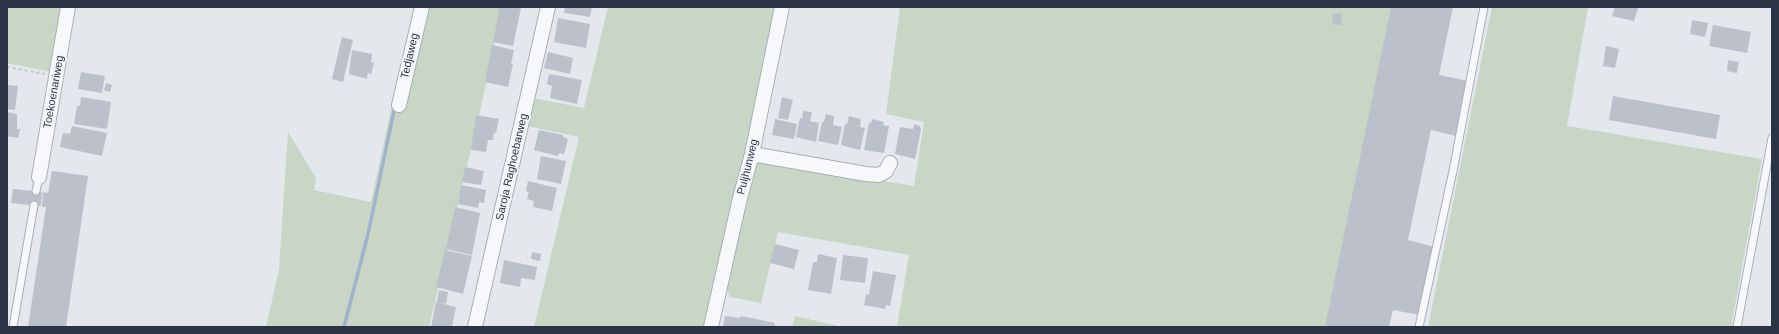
<!DOCTYPE html>
<html>
<head>
<meta charset="utf-8">
<style>
  body { margin:0 }
  #map { position:relative; width:1779px; height:334px; overflow:hidden; background:#e4e7ec; font-family:Arial,sans-serif }
  canvas { display:block }
  .frame { position:absolute; inset:0; border:8px solid #2b3445; pointer-events:none }
</style>
</head>
<body>
<div id="map">
<canvas width="1779" height="334"></canvas>
<div class="frame"></div>
</div>
<script>
const c = document.querySelector('canvas').getContext('2d');
c.lineJoin = 'round';
function fill(path, color) { c.fillStyle = color; c.fill(path, 'evenodd'); }
const toPath = rows => new Path2D(rows.map(r => 'M' + r).join(''));
function strokePath(path, color, width, dash) { c.strokeStyle = color; c.lineWidth = width; c.lineCap = dash ? 'butt' : 'round'; c.setLineDash(dash || []); c.stroke(path); }
function drawText(font, color, halo, rows, align = 'center') {
  c.font = font + ' Arial,sans-serif'; c.lineWidth = 4; c.setLineDash([]); c.textBaseline = 'middle'; c.strokeStyle = halo; c.fillStyle = color; for (const [text, x, y, turn = 0] of rows) {
    c.save(); c.translate(x, y); c.rotate((+turn || 0) * Math.PI / 180); c.textAlign = isNaN(turn) ? turn : align; if (halo) c.strokeText(text, 0, 0); c.fillText(text, 0, 0); c.restore();
  }
}
fill(toPath([
  [7,7,62,7,52,72,7,63],
  [419,7,502,7,480,111,429,327,266,327,279,269,288,132,316,178,314,190,371,202,404,49,409,50],
  [608,7,778,7,743,171,704,327,534,327,579,137,527,126,533,98,584,108],
  [900,7,1393,7,1328,327,897,327,909,255,778,232,761,303,730,297,725,287,756,160,914,186,924,122,886,114],
  [1492,7,1588,7,1567,126,1762,159,1731,327,1428,327],
  [795,316,843,327,792,327]
]), '#c9d6c5');
strokePath(toPath([
  [344,327,368,234,395,106]
]), '#9fb4cc', 3.5);
fill(toPath([
  [500,7,521,8,513,46,493,42],
  [565,7,592,7,590,17,564,13],
  [1391,7,1453,7,1439,75,1468,81,1456,136,1431,130,1408,240,1435,247,1420,315,1393,310,1389,327,1325,327],
  [1615,7,1638,8,1634,21,1612,16],
  [1333,13,1342,14,1341,25,1332,24],
  [558,18,590,24,586,48,554,42],
  [1692,20,1708,23,1705,37,1690,34],
  [1713,25,1751,32,1747,53,1709,46],
  [342,37,353,40,343,82,332,79],
  [492,45,514,50,511,64,513,64,508,87,485,82],
  [1606,46,1619,49,1615,68,1603,66],
  [352,50,372,54,371,62,374,63,371,74,368,73,367,79,349,74],
  [548,52,573,58,570,74,544,68],
  [1728,60,1739,62,1737,73,1727,71],
  [81,72,105,76,102,93,78,89],
  [549,74,582,80,577,104,550,98,552,86,547,84],
  [106,83,112,85,110,92,104,90],
  [7,85,18,86,15,110,7,109],
  [1613,96,1720,115,1716,139,1609,120],
  [81,97,111,102,107,129,74,124,77,106,80,106],
  [782,97,793,100,788,120,778,118],
  [803,111,812,112,810,121,819,123,816,142,796,137,800,118,802,119],
  [7,112,17,114,17,129,20,129,18,138,7,136],
  [826,114,834,116,833,125,842,127,838,145,818,141,822,122,824,122],
  [476,115,499,119,496,133,494,132,493,140,488,140,486,152,471,150],
  [849,116,861,119,860,127,865,128,860,150,841,145,845,124,847,124],
  [775,119,797,124,794,139,772,135],
  [872,119,884,122,883,125,889,126,884,153,864,150,869,123,871,123],
  [914,124,920,126,921,130,915,159,895,154,900,127,913,129],
  [72,126,107,133,102,156,60,147,63,133,70,134],
  [539,130,563,135,563,137,568,139,564,154,559,153,558,156,534,150],
  [541,156,566,161,561,184,537,179],
  [465,167,484,171,481,185,462,182],
  [52,171,88,176,66,327,28,327,46,207,42,207,43,192,48,193],
  [528,181,557,188,552,211,533,207,534,201,527,199,529,192,526,191],
  [461,185,486,190,484,203,479,202,478,208,458,204],
  [13,189,42,192,41,206,11,203],
  [455,207,480,213,472,255,446,249],
  [775,244,799,250,794,269,770,263],
  [445,250,472,256,463,294,436,287],
  [532,252,541,254,540,261,531,259],
  [818,254,837,258,831,294,808,290,813,262,817,262],
  [843,255,868,258,865,283,840,280],
  [504,260,537,267,535,280,521,278,520,287,500,283],
  [873,271,896,275,890,306,886,305,885,309,864,305,866,294,869,295],
  [439,290,448,292,446,304,437,302],
  [436,302,456,307,452,327,431,327],
  [725,316,740,318,741,316,775,323,775,327,723,327]
]), '#bbc0ca');
const service = toPath([
  [36,191,39,177],
  [13,327,34,205],
  [1419,327,1453,171,1484,7],
  [1737,327,1772,138]
]);
const minor = toPath([
  [399,105,422,7],
  [752,154,866,174,879,175,886,171,890,163],
  [39,177,68,7],
  [475,327,548,7],
  [711,327,740,198,752,154,782,7]
]);
strokePath(service, '#a9aeb7', 9);
strokePath(minor, '#a9aeb7', 16);
strokePath(toPath([
  [7,67,45,74]
]), '#c2c5cb', 2, [3, 3]);
strokePath(service, '#f7f8fa', 7);
strokePath(minor, '#f7f8fa', 14);
drawText('11px', '#2b3445', '#f4f6f9', [
  ["Tedjaweg",410,56,-77],
  ["Toekoenariweg",54,92,-80],
  ["Saroja Raghoebarweg",512,167,-77],
  ["Puljhunweg",748,167,-76]
]);
</script>
</body>
</html>
